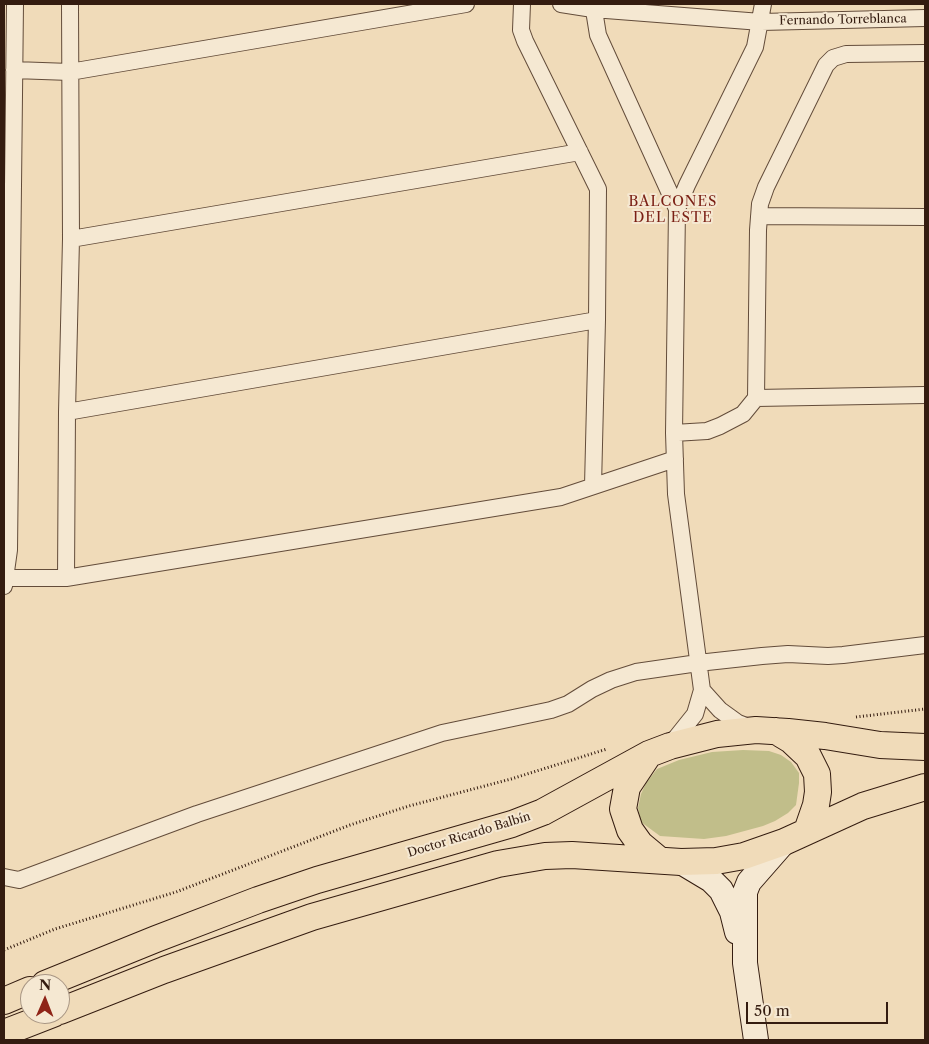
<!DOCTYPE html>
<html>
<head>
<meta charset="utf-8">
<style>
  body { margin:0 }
  #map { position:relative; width:929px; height:1044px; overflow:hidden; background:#f0dbb9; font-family:"Libre Caslon Text",serif }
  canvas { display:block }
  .frame { position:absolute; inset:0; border:5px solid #341c10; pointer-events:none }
  .north { position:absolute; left:20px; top:974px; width:50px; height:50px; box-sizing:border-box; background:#f5e8d2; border:1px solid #a89684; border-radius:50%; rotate:1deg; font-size:14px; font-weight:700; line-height:20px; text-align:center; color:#341c10 }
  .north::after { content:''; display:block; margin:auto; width:18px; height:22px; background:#8f2418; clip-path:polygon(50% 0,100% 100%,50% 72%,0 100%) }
  .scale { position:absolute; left:746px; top:1002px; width:142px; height:22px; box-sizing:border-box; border:2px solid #341c10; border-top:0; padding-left:6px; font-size:15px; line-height:18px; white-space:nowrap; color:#341c10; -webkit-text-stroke:4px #f5e8d2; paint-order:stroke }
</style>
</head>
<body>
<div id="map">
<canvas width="929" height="1044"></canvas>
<div class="frame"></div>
<div class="north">N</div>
<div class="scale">50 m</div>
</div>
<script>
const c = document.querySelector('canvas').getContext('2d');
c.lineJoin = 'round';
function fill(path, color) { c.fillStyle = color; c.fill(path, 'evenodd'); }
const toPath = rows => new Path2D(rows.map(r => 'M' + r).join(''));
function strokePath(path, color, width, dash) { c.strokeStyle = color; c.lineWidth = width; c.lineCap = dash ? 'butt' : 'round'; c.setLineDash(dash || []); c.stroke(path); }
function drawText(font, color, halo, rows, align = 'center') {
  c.font = font + ' "Libre Caslon Text",serif'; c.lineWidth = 4; c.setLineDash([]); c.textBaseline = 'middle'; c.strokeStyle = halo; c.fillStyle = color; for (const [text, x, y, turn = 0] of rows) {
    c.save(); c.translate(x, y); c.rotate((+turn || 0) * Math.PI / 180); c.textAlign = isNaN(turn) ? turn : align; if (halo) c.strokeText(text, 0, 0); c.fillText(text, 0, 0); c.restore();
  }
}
fill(toPath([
  [743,750,769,751,781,755,791,762,799,773,799,783,796,805,788,813,775,821,763,826,726,836,704,839,660,836,641,822,638,808,641,794,646,783,657,769,679,760,712,752]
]), '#c1be8a');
const street = toPath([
  [522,4,521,30,525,41,598,189,597,320,593,486],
  [561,4,593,9,761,22,925,18],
  [593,4,598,35,677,209],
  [14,70,70,72,466,4],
  [759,216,925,217],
  [71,239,580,152],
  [756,398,758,230,760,204,766,187,826,65,833,58,846,54,925,53],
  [67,412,597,320],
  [674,433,707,431,720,426,743,414,756,398,925,395],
  [5,578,66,578,561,497,675,459],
  [66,578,67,412,71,239,70,4],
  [4,586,9,550,15,4],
  [702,690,720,710,738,723,751,728],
  [671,744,695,714,702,690,676,494,674,433,677,209,687,185,755,47,763,4],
  [4,877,19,880,197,814,442,733,551,710,568,704,592,689,611,680,636,672,698,663,762,656,788,654,828,656,843,655,925,645]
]);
const secondary = toPath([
  [681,862,711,880,721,890,732,912,737,932],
  [756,1040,745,963,745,892,749,882,784,842]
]);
const primary = toPath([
  [776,731,791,740,808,756,817,774,818,792,816,805,807,831],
  [647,757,627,787,623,809,630,830,640,844,658,859],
  [45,984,156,939,258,900,317,880,512,824,543,812,649,754,670,746,717,734,756,730,788,732,825,736,880,745,925,747],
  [4,1001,30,990],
  [60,1011,164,970,312,917,498,864,545,856,572,855,681,862,716,861,744,856,784,842,863,806,925,787],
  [4,1033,53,1014]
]);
strokePath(street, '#634c3a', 18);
strokePath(secondary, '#341c10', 26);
strokePath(primary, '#341c10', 28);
strokePath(toPath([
  [856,717,925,709],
  [4,950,55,929,176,892,350,825,409,806,511,779,607,749]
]), '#341c10', 3, [1, 2.5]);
strokePath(street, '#f5e8d2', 16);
strokePath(secondary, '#f5e8d2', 24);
strokePath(primary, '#f0dbb9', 26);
drawText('12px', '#341c10', '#f5e8d2', [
  ["Fernando Torreblanca",843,20,-1],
  ["Doctor Ricardo Balbín",469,835,-17]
]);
c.letterSpacing = '1px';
drawText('14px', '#7a1f14', '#f5e8d2', [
  ["BALCONES",673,202],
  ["DEL ESTE",673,218]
]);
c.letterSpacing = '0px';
</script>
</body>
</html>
